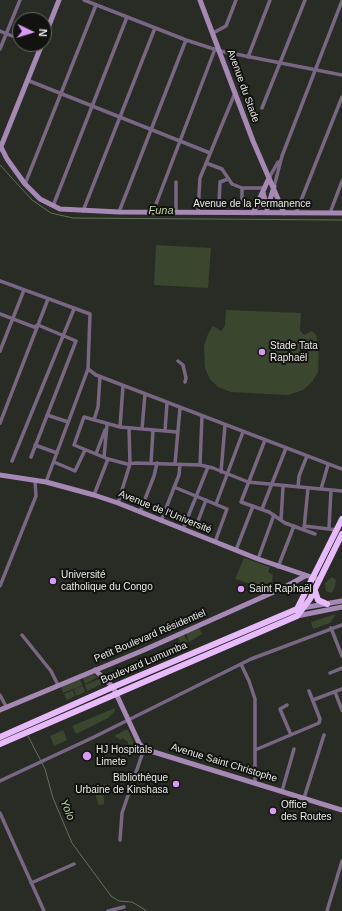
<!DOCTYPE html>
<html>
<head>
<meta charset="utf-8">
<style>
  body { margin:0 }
  #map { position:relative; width:342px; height:911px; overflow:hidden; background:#282c24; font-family:Helvetica,sans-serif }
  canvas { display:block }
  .north { position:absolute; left:12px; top:12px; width:40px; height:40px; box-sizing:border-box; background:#121310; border:1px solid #686965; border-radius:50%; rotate:94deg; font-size:11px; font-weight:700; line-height:16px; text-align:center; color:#e8eae5 }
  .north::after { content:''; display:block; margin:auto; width:14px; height:18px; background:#d99af7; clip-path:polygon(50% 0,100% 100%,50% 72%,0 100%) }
</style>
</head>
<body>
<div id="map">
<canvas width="342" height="911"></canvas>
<div class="north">N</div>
</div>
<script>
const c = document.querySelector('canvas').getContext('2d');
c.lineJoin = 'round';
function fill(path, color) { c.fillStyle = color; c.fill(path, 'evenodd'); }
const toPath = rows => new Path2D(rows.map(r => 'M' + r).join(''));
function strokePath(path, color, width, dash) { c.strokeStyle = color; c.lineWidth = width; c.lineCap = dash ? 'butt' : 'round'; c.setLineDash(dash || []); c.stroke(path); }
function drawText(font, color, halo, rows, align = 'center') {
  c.font = font + ' Helvetica,sans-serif'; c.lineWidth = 4; c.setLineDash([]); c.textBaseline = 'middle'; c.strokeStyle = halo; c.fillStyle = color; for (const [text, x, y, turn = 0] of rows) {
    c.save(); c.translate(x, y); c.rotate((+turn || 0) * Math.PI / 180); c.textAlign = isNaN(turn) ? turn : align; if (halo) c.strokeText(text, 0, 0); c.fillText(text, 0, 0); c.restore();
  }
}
fill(toPath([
  [156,245,211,248,208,288,154,285],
  [226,310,301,313,300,330,304,335,312,331,316,335,319,347,318,372,312,382,303,390,288,395,231,392,218,387,210,379,205,368,204,346,208,334,213,326,221,331,225,326],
  [244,558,270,567,268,572,273,575,272,582,257,586,235,579],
  [332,577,336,580,335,586,332,593,326,591,325,583],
  [336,614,330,623,313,629,311,622],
  [199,628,202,634,189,642,186,633],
  [184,635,188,642,181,646,178,637],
  [93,674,98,677,85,684,83,678],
  [79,679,83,685,63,693,61,686],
  [99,679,104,683,87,691,85,685],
  [83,686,85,692,76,696,74,689],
  [73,690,75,696,67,700,64,694],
  [115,708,114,712,108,718,76,734,72,726],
  [63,730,67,740,54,746,50,736],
  [125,730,128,730,134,743,133,746,128,744,128,742,122,738,121,740,114,736],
  [106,784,103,789,104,804,99,805,94,791,99,786]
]), '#3b462e');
strokePath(toPath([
  [0,165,32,200,51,213,73,218,342,220],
  [28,736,45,769,53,798,72,843,111,896,119,901,132,902,147,911]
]), '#647156', 1);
strokePath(toPath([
  [84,0,186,40,220,51,342,75],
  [0,31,20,39],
  [213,33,226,26,236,0],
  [32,44,40,47],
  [0,49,20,0],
  [248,57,270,0],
  [27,80,210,153],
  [262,108,305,0],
  [206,163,222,169,232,184,242,188,242,205],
  [269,178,278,162],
  [25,184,96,5],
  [274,187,282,156],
  [242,188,265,188],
  [219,204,220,182,228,179],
  [53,206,127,17],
  [83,211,155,28],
  [119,212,186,40],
  [153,212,215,49],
  [176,212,176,182],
  [198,212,200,178,235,93],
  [296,213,342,97],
  [330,213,342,181],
  [0,281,90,314,88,369,46,482],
  [0,314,34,327,38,325,76,341,31,457],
  [0,351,24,290],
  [178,361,183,365,186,378,185,382],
  [88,369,96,375,342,469],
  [47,415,68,422],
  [94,420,98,407,100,377],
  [0,423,48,299],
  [120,427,123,386],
  [142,429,145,394],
  [165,431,167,403],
  [177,432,120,427,84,417,74,445,108,459,127,464,136,463,200,465,213,468,248,482,342,491],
  [265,440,241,502,269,512,285,523,315,534],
  [35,445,57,453],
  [96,454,105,430],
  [104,457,107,425],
  [12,461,74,309],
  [54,462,75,471,85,450],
  [151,463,153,430],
  [175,464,180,408],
  [200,465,202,416],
  [221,472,225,425],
  [174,487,227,509,215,542],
  [298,487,299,476,307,456],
  [321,489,328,465],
  [94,495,108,459],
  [118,503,130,464,129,428],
  [216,504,243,432],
  [262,509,286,448],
  [140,512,154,476,157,463],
  [281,520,283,487],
  [161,521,179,475,180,464],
  [198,521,206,500],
  [304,526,337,530],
  [329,528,331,490],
  [183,529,208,467],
  [304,529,308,488],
  [236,550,253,506],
  [258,559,274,515],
  [278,567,294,526],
  [0,586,36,496,35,480],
  [331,628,342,656],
  [22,635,51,671,58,685],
  [241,664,249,681,255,699,255,782],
  [330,673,342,668],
  [335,692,342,710],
  [0,695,7,708],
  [313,700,342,689],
  [287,705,280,709,291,735],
  [255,750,319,723,320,719,309,691],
  [0,781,94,737,251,659,342,625],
  [282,791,294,749],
  [304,798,324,735],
  [0,813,44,911],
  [120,840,122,813,144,749],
  [31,883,74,864],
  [108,911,124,907],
  [327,911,342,861]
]), '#786782', 3.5);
strokePath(toPath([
  [200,0,253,141,284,213],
  [44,38,59,0],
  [0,145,7,159,25,184,40,199,60,209,119,212,342,213],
  [0,149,42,44],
  [263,192,267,208],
  [267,209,274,187],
  [253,213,269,178],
  [0,475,46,482,94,495,118,503,258,559,320,580],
  [302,608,342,601],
  [297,616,342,607],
  [95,670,113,687,139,743,144,749,342,810],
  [0,710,144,650,285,587,305,576]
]), '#a588b4', 5);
strokePath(toPath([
  [315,591,318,600,327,604],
  [0,737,113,687,297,609,342,519],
  [0,744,297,616,310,599,342,534]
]), '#e7bafe', 6);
strokePath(toPath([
  [282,156,342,1]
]), '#786782', 3.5);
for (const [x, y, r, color] of [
  [262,352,4,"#d99af7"],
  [53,581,4,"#d99af7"],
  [241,589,4,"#d99af7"],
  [87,756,5,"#d99af7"],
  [176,784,4,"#d99af7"],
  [273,811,4,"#d99af7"]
]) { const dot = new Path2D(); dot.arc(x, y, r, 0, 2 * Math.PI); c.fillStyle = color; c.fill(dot); strokePath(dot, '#121310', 1.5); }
drawText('10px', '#e8eae5', '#121310', [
  ["Avenue du Stade",243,86,70],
  ["Avenue de la Permanence",252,204],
  ["Avenue de l’Université",165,512,22],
  ["Petit Boulevard Résidentiel",150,636,-23],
  ["Boulevard Lumumba",144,663,-23],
  ["Avenue Saint Christophe",224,763,17]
]);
drawText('10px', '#e8eae5', '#121310', [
  ["Stade Tata",270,346],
  ["Raphaël",270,358],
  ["Université",61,575],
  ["catholique du Congo",61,587],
  ["Saint Raphaël",249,589],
  ["HJ Hospitals",96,750],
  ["Limete",96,762],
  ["Bibliothèque",168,778,"right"],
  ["Urbaine de Kinshasa",168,790,"right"],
  ["Office",281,805],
  ["des Routes",281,817]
], 'left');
drawText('italic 11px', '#bcd5a1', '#121310', [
  ["Funa",161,211],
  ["Yolo",67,810,67]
]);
</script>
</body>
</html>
